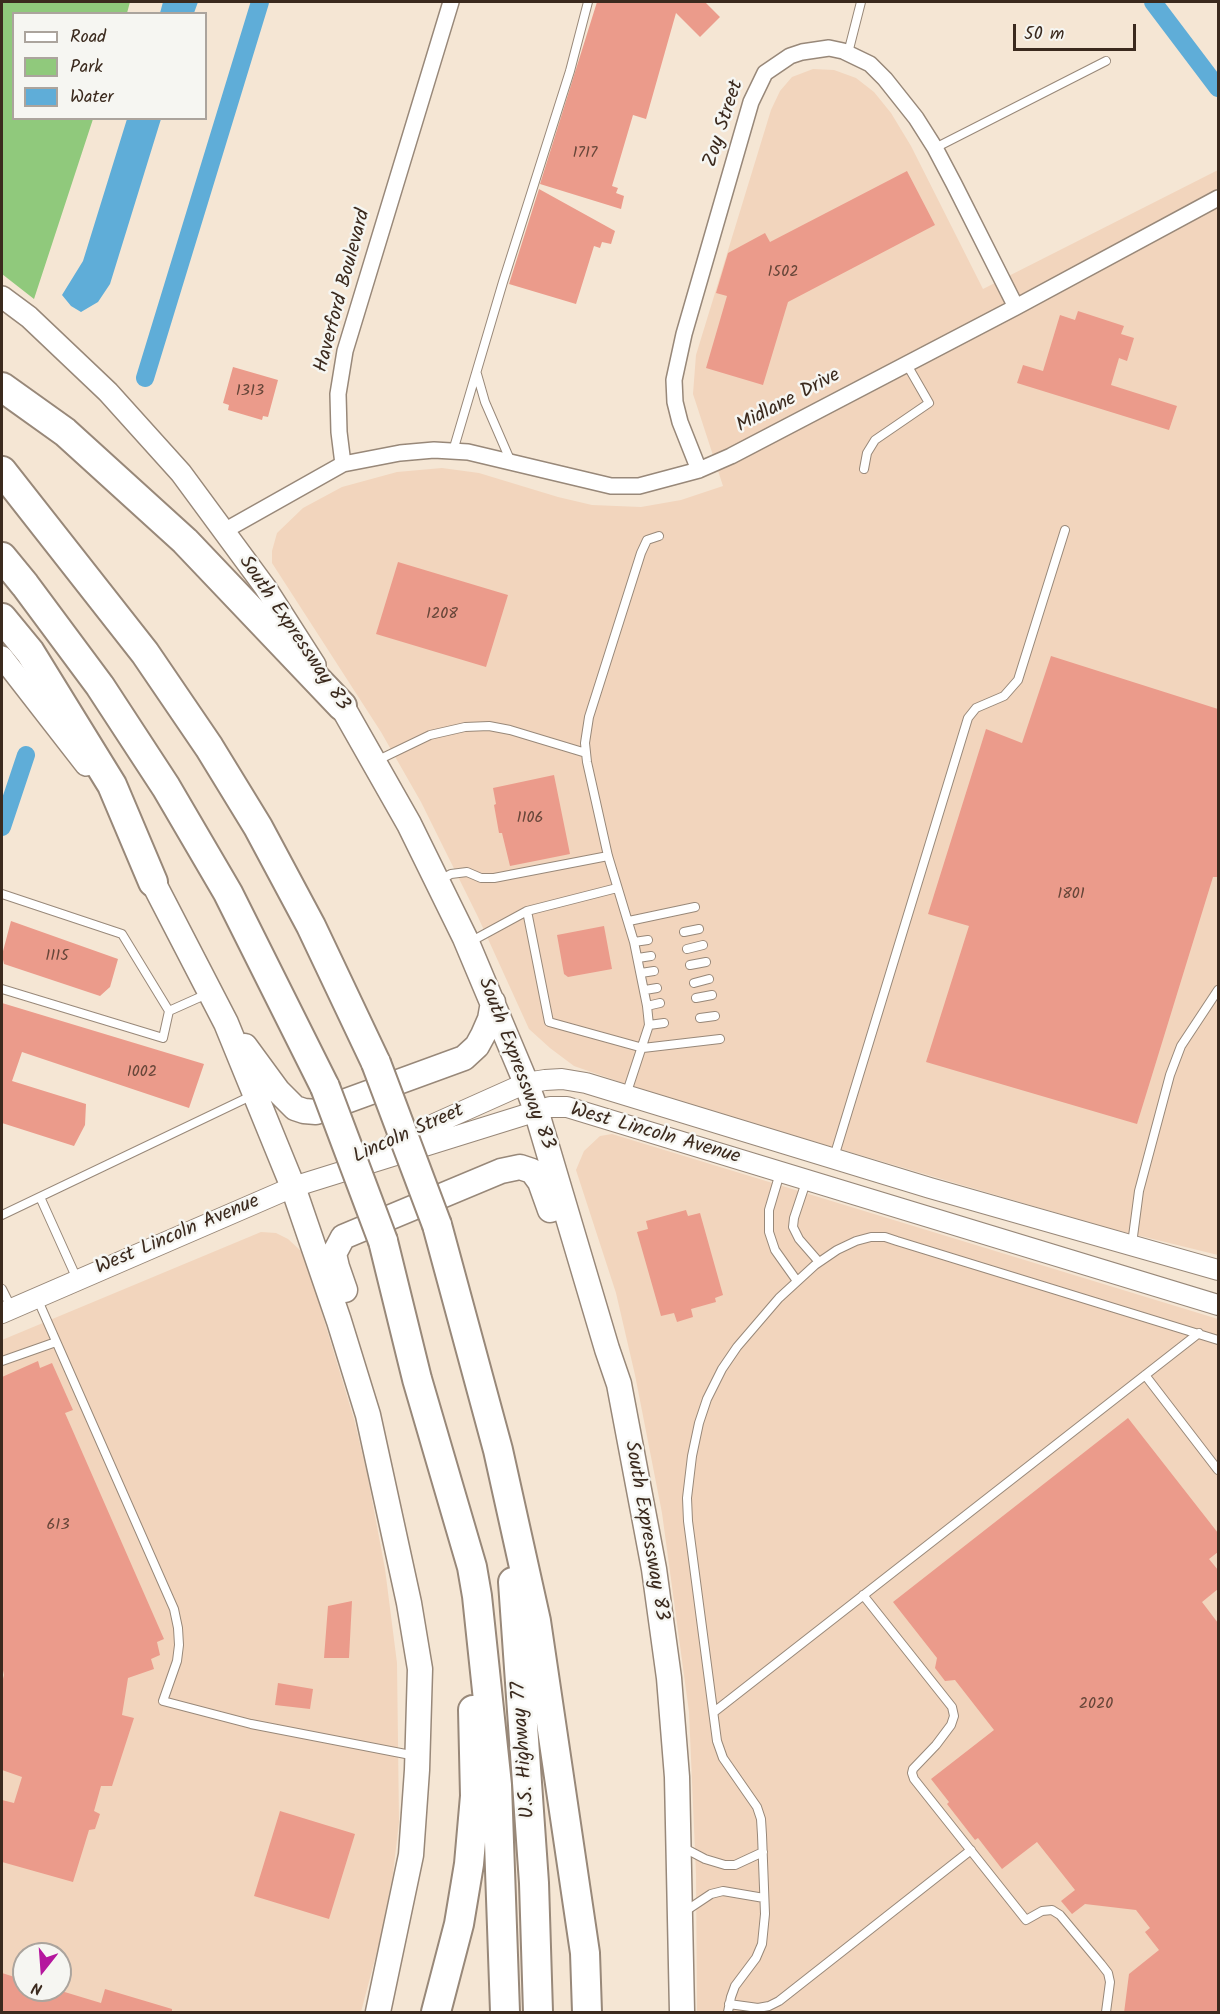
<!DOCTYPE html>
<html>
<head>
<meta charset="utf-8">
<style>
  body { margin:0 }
  #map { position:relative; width:1220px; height:2014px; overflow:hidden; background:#f5e6d4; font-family:Kalam,sans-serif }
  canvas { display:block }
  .frame { position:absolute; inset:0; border:3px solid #3b2a1e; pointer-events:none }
  .legend { position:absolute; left:12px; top:12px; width:195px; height:108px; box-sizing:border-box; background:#f6f6f2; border:2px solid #aba49d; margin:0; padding:8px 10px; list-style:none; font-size:18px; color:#3b2a1e }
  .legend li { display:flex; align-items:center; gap:12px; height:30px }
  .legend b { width:30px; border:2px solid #aba49d }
  .north { position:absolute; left:12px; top:1942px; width:60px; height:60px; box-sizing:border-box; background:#f6f6f2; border:2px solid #aba49d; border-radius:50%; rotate:197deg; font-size:16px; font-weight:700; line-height:24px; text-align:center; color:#3b2a1e }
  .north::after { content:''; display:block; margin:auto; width:21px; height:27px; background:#b5179e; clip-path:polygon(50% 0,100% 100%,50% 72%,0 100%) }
  .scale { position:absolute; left:1013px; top:24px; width:123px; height:27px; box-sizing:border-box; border:3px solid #3b2a1e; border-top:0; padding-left:8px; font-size:18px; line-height:21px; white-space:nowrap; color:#3b2a1e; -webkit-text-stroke:4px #f6f6f2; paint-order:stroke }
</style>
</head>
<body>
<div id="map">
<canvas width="1220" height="2014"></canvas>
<div class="frame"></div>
<ul class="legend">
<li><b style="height:8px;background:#fff"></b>Road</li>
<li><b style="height:16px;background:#90c97c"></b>Park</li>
<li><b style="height:16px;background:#5fadd8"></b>Water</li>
</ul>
<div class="north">N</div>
<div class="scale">50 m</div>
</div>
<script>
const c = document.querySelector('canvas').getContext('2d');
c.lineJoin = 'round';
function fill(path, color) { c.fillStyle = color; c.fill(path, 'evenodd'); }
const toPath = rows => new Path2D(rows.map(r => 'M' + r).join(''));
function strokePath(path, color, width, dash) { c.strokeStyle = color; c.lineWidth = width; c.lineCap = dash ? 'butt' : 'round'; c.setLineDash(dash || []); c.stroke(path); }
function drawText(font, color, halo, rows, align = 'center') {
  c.font = font + ' Kalam,sans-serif'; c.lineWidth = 5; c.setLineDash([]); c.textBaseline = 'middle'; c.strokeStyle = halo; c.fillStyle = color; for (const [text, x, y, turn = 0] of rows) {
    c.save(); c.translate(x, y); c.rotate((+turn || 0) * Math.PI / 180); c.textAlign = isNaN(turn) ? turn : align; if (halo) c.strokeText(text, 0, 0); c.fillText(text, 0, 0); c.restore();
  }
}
fill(toPath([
  [813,69,834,70,856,78,874,92,891,113,911,146,983,289,1218,170,1218,1255,1108,1228,663,1097,574,1066,550,1048,529,1029,478,917,421,802,381,732,272,563,272,551,277,533,303,508,342,487,397,472,442,468,479,473,558,497,592,505,641,507,681,500,723,486,693,394,696,355,771,110,780,91,792,77],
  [612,1134,1218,1319,1218,2012,697,2012,696,1874,689,1712,662,1513,635,1375,616,1293,576,1170,584,1151,600,1136],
  [261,1232,276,1233,288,1239,302,1252,308,1267,354,1419,367,1473,385,1569,397,1663,399,1822,393,1874,380,1940,361,2012,2,2012,2,1340],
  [24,1954,60,1954,60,1990,24,1990]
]), '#f2d5bd');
fill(toPath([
  [2,2,130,2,127,13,14,14,14,118,93,119,34,299,2,274]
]), '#90c97c');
fill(toPath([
  [163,2,198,2,194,13,160,13],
  [127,119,161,119,110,284,98,302,81,312,71,306,62,295,83,261]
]), '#5fadd8');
strokePath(toPath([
  [1153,2,1218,88],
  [145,378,260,2],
  [2,827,26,755]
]), '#5fadd8', 18);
fill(toPath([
  [597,2,705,2,720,17,700,37,676,13,646,119,633,115,612,186,618,188,616,193,624,196,621,209,540,184],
  [907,171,935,225,788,302,763,385,706,368,727,296,716,293,728,253,765,233,770,242],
  [539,189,615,231,611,244,602,242,600,248,594,246,576,304,509,284],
  [1078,311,1124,326,1121,334,1134,338,1127,361,1119,358,1111,385,1177,406,1169,430,1017,383,1023,365,1043,371,1060,315,1075,320],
  [233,367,278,380,268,417,263,416,262,420,228,410,229,405,223,403],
  [398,562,508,595,486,667,376,634],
  [1051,656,1218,709,1218,877,1213,877,1137,1124,926,1062,969,926,928,914,986,729,1022,743],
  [554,775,570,854,510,866,502,833,499,833,494,805,496,804,493,788],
  [11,921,118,959,110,987,100,996,4,964,2,955],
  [604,926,612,969,568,977,564,974,557,935],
  [2,1003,204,1064,189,1108,22,1052,12,1081,86,1104,85,1125,74,1146,2,1123],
  [686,1210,688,1216,700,1213,723,1295,715,1298,716,1302,691,1309,693,1317,677,1322,674,1313,661,1316,637,1232,648,1229,646,1221],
  [38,1361,40,1368,52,1363,73,1410,65,1413,164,1639,157,1642,160,1655,151,1659,154,1669,128,1678,122,1715,134,1718,112,1786,101,1786,94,1811,100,1814,95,1829,89,1830,73,1882,2,1862,2,1800,14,1803,22,1777,2,1770,2,1683,4,1675,2,1665,2,1377],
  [1128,1418,1218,1533,1218,1552,1209,1559,1218,1570,1218,1589,1202,1602,1218,1623,1218,2013,1124,2013,1129,1974,1159,1950,1145,1932,1150,1928,1136,1910,1085,1904,1072,1914,1061,1901,1075,1890,1037,1842,1002,1869,978,1838,975,1840,947,1804,949,1802,931,1779,994,1730,955,1680,945,1681,935,1668,937,1658,893,1602],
  [352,1601,349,1658,324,1658,328,1606],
  [278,1683,313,1689,310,1709,275,1705],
  [280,1811,355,1834,329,1919,254,1896],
  [2,1973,24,1980,24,1990,58,1990,101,2003,105,1989,172,2009,172,2013,2,2013]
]), '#eb9b8b');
const service = toPath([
  [848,53,861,2],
  [935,148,1106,61],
  [477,374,485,402,511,462],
  [453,451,503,282,570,71,588,2],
  [864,469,867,453,875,440,929,403,906,363],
  [376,761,430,735,465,727,489,726,510,730,586,753],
  [440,880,451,874,467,872,481,878,494,878,608,856],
  [2,894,122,934,169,1011,207,994],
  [527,911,549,1022,643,1048,720,1039],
  [629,921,695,907],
  [684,932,699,929],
  [470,942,527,911,617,888],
  [634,942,648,940],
  [687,949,703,945],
  [638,958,651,956],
  [690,965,706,962],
  [641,973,654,971],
  [694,983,709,979],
  [2,989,163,1038,169,1011],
  [645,990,657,988],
  [696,998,712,995],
  [647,1006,660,1003],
  [700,1018,715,1016],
  [649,1025,664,1023],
  [626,1095,649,1025,647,1006,634,942,608,856,587,762,585,743,589,717,641,553,647,540,659,536],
  [834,1157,968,718,976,708,1004,696,1018,680,1065,530],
  [780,1173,769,1210,769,1232,775,1250,797,1281],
  [806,1182,794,1218,793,1227,799,1239,819,1262],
  [40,1197,77,1279],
  [2,1215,251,1096],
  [1132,1244,1139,1191,1170,1075,1181,1046,1218,990],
  [2,1289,12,1309],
  [37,1298,174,1609,178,1628,179,1645,177,1661,163,1701,251,1724,416,1756],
  [2,1361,56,1342],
  [1145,1375,1218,1470],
  [863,1595,952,1707,954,1716,951,1725,936,1745,913,1769,912,1773,914,1779,1026,1920,1042,1911,1052,1910,1060,1915,1101,1964,1108,1973,1110,1982,1106,2012],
  [714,1712,1199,1333],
  [684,1848,705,1859,725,1865,735,1865,763,1852],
  [684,1912,711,1894,723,1891,764,1898],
  [729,2004,758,2008,769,2006,779,2001,971,1850],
  [728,2012,731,1997,735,1986,756,1958,762,1944,765,1914,762,1835,761,1819,757,1807,723,1758,717,1741,688,1521,687,1498,692,1456,699,1423,707,1399,722,1369,737,1347,779,1298,815,1265,837,1250,856,1241,871,1237,885,1237,897,1241,1218,1340]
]);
const minor = toPath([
  [343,464,339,432,338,394,345,351,451,2],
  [699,470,680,422,675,402,674,380,684,334,751,102,765,73,790,56,802,52,829,48,843,51,870,64,885,79,916,118,935,148,954,184,1016,307],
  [224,531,343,464,400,453,434,450,468,452,611,486,639,486,699,470,731,456,1016,307,1218,198]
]);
const tertiary = toPath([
  [394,1142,526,1083,545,1080,562,1079,586,1083,930,1188,1218,1270],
  [2,1313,293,1187,550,1107,567,1107,1218,1305]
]);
const secondary = toPath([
  [2,297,29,317,108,392,181,473,265,587,315,665],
  [2,657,86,765]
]);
const primary = toPath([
  [342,706,409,824,465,938,526,1083,536,1110,607,1349,619,1384,654,1569,669,1678,677,1777,682,2012],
  [153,882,226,1023,293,1187,339,1321,368,1415,409,1603,420,1669,417,1770,411,1855,378,2012],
  [245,1046,278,1091,295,1108,304,1111,316,1112,464,1058,477,1046,483,1035,490,1019,493,1002],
  [345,1290,337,1267,334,1254,343,1237,501,1171,520,1167,532,1171,540,1182,550,1210]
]);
const motorway = toPath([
  [2,387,65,432,185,541,342,706],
  [2,471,145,653,209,747,258,827,311,926,376,1063],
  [2,557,25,585,100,686,166,787,228,893,325,1087],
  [2,618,30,652,112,785,153,882],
  [437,1225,498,1450,536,1621,585,1953,587,2012],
  [383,1241,417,1379,472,1567,477,1596,497,1785,505,2012],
  [513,1582,534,1883,538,2012],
  [436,2012,459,1924,469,1864,475,1796,473,1710]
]);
strokePath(service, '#988879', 10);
strokePath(minor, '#988879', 18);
strokePath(tertiary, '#988879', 22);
strokePath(secondary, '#988879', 24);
strokePath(primary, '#988879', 27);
strokePath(motorway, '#988879', 32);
strokePath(service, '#fff', 8);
strokePath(minor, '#fff', 15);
strokePath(tertiary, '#fff', 20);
strokePath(secondary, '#fff', 21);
strokePath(primary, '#fff', 24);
strokePath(motorway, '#fff', 28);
const motorwayBridge = toPath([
  [376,1063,437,1225],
  [325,1087,383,1241]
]);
strokePath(motorwayBridge, '#988879', 32, []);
strokePath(motorwayBridge, '#fff', 28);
drawText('16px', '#674639', null, [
  ["1717",585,154],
  ["1502",783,273],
  ["1313",250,392],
  ["1208",442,615],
  ["1106",530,819],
  ["1801",1071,895],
  ["1115",57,957],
  ["1002",142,1073],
  ["613",58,1526],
  ["2020",1096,1705]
]);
drawText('20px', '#3b2a1e', '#f6f6f2', [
  ["Zoy Street",725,124,-72],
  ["Haverford Boulevard",344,291,-75],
  ["Midlane Drive",789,402,-28],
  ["South Expressway 83",293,634,56],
  ["South Expressway 83",515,1064,69],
  ["Lincoln Street",409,1135,-24],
  ["West Lincoln Avenue",655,1135,16],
  ["West Lincoln Avenue",178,1236,-23],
  ["South Expressway 83",645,1531,80],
  ["U.S. Highway 77",525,1750,-94]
]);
</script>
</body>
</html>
